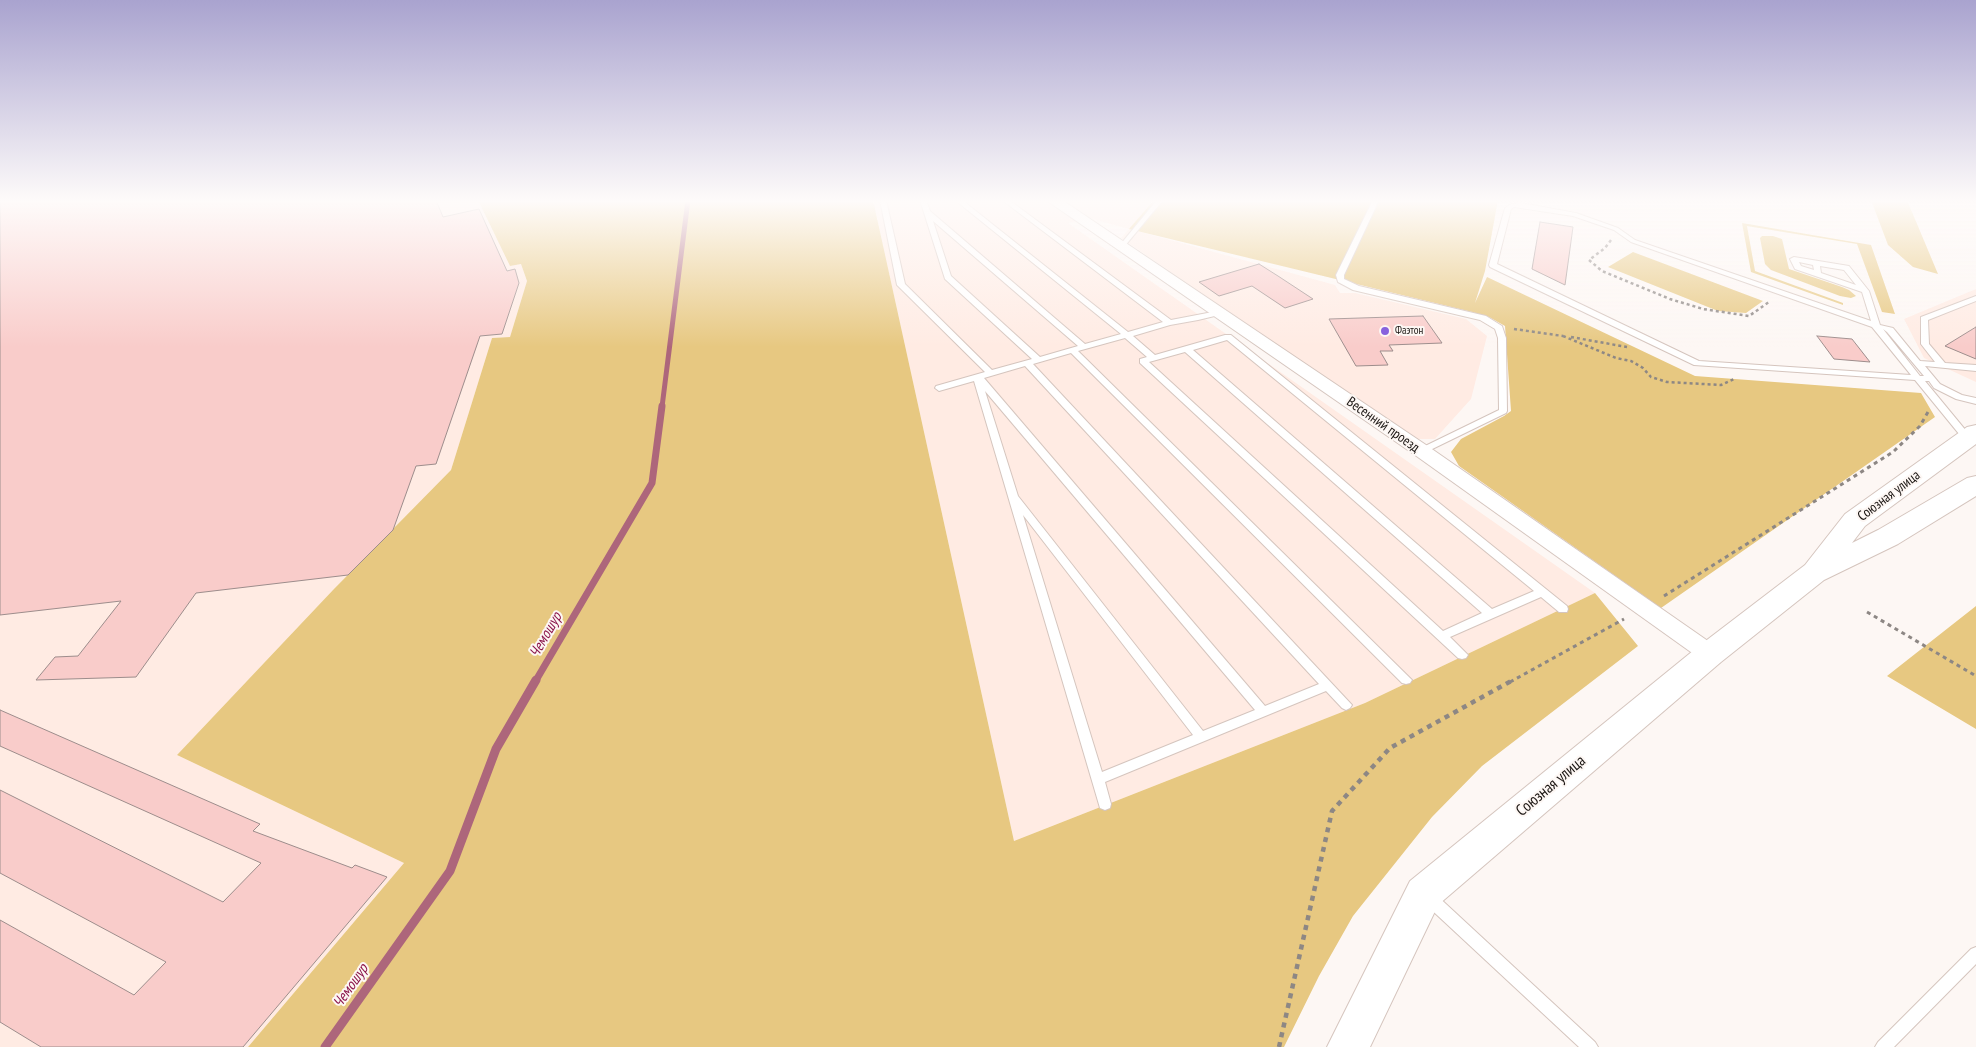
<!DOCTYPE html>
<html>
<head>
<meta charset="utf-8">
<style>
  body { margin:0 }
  canvas { display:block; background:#fdf7f4 }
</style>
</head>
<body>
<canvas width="1976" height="1047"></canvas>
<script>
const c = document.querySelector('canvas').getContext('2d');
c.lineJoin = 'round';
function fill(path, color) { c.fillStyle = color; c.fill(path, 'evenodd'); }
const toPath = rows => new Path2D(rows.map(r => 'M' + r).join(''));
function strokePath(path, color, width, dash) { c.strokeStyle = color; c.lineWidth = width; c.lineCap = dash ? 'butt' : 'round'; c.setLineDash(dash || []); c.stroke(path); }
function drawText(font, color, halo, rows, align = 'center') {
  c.font = font + ' "PT Sans Narrow",sans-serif'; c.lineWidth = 4; c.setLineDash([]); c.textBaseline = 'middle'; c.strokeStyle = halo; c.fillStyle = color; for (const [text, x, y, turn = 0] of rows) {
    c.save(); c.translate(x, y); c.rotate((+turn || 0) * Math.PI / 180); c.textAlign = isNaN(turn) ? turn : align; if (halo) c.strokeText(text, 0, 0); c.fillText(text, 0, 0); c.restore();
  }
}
fill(toPath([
  [0,200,478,200,510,266,521,264,527,281,510,337,492,338,451,470,333,590,177,755,404,863,248,1047,0,1047],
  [873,200,1153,200,1130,229,1335,285,1340,293,1355,293,1466,319,1487,336,1471,399,1435,439,1415,439,1121,238,1129,229,1089,218,1068,223,1595,593,1365,703,1014,841],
  [1976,289,1976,382,1924,358,1904,319]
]), '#ffebe3');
fill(toPath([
  [478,200,873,200,1014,841,1365,703,1595,593,1638,646,1482,766,1432,817,1353,916,1319,976,1284,1047,248,1047,404,863,177,755,333,590,451,470,492,338,510,337,527,281,521,264,510,266],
  [1154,200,1498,200,1485,271,1475,303,1487,277,1695,376,1921,393,1935,417,1661,608,1459,466,1451,452,1461,439,1504,416,1511,411,1505,326,1489,317,1472,312,1129,229],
  [1871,200,1907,200,1938,274,1913,267,1888,245],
  [1742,223,1871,245,1895,314,1882,312,1857,244,1747,226,1755,271,1843,303,1843,305,1751,272],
  [1762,236,1773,236,1782,239,1789,269,1842,287,1849,290,1856,296,1851,298,1840,296,1771,270,1765,264,1760,238],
  [1633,252,1763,301,1746,313,1718,311,1608,267],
  [1976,606,1976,729,1887,676]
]), '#e7c881');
strokePath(toPath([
  [662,407,688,200]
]), '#ad667b', 5);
strokePath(toPath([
  [535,682,652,483,662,406]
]), '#ad667b', 7);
strokePath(toPath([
  [325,1047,450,871,496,749,536,680]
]), '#ad667b', 9);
const building = toPath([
  [0,200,436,200,443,217,479,209,507,271,515,269,519,283,502,334,480,336,436,464,416,466,393,530,348,575,196,593,136,677,36,680,55,657,78,656,121,601,0,615,0,200],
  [1540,222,1573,227,1565,285,1532,269,1540,222],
  [1259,264,1278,276,1313,299,1285,308,1252,286,1219,296,1199,282,1259,264],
  [1423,316,1442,343,1389,345,1393,351,1380,351,1388,365,1356,366,1329,319,1423,316],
  [1976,327,1976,359,1945,346,1976,327],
  [1817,336,1852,339,1870,362,1834,359,1817,336],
  [0,710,260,824,253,831,352,868,355,865,387,877,243,1047,41,1047,0,1022,0,920,134,995,166,962,0,873,0,790,223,902,261,863,0,746,0,710]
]);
fill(building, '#f9ccca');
strokePath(building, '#9d8d8c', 1);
const service = toPath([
  [880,200,886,200,905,284,992,370,1032,359,945,279,920,200,926,200,930,211,1085,344,1121,334,955,200,962,200,1128,332,1163,322,1002,200,1009,200,1171,320,1223,310,1223,314,1198,320,1170,325,1133,336,1155,355,1225,335,1231,335,1567,606,1568,609,1567,612,1559,612,1541,597,1450,637,1468,655,1466,658,1462,659,1458,658,1140,363,1140,359,1147,357,1125,338,1078,351,1412,680,1410,683,1406,684,1402,683,1071,353,1033,364,1352,705,1350,708,1346,710,1342,708,1326,691,1105,782,1111,804,1110,808,1105,810,1100,808,974,381,939,391,935,388,936,386,985,372,897,285,880,200],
  [933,221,1078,346,1040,357,951,276,933,221],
  [1227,340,1534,591,1492,609,1193,350,1227,340],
  [1185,352,1482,613,1443,631,1149,362,1185,352],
  [1025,366,1319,684,1265,706,984,378,1025,366],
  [985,391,1255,710,1203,731,1018,496,985,391],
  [1023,515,1193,735,1102,772,1023,515],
  [1157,200,1163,200,1124,247,1120,247,1120,245,1157,200],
  [1373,200,1379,200,1344,275,1344,279,1359,286,1486,316,1502,326,1506,338,1507,411,1506,413,1422,454,1419,453,1417,451,1419,449,1499,410,1498,338,1495,329,1480,320,1353,290,1338,282,1336,275,1373,200],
  [1521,203,1576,213,1618,228,1635,240,1871,321,1862,292,1795,269,1790,259,1794,257,1849,266,1869,291,1880,325,1893,328,1920,361,1935,362,1921,344,1921,317,1976,296,1976,301,1928,320,1929,344,1945,363,1976,365,1976,371,1925,366,1940,384,1962,395,1976,398,1976,404,1956,399,1934,388,1929,381,1925,381,1972,438,1967,441,1964,440,1915,380,1694,365,1490,267,1489,265,1505,208,1511,204,1521,203],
  [1514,207,1573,216,1614,230,1631,242,1872,327,1911,375,1699,361,1497,264,1511,209,1514,207],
  [1799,262,1813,265,1814,270,1801,266,1799,262],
  [1820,266,1844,270,1856,285,1821,273,1820,266],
  [1883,329,1887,332,1924,376,1920,376,1883,329],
  [1428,891,1433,892,1595,1042,1598,1047,1579,1047,1423,902,1421,897,1423,892,1428,891],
  [1976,947,1976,964,1894,1047,1875,1047,1878,1042,1971,949,1976,947]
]);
const minor = toPath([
  [1046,200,1062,200,1429,447,1718,648,1721,654,1718,660,1710,662,1702,660,1415,455,1046,200]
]);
const secondary = toPath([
  [1976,425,1976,444,1865,526,1852,543,1878,530,1967,478,1976,476,1976,496,1898,544,1824,580,1721,662,1438,905,1370,1047,1327,1047,1410,881,1699,646,1805,565,1845,514,1967,427,1976,425]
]);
strokePath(service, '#d5c5be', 2);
strokePath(minor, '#d5c5be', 2);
strokePath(secondary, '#d5c5be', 2);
strokePath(toPath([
  [1611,240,1605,248,1589,260,1602,271,1670,299,1703,309,1749,316,1769,302],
  [1514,329,1563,336],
  [1563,336,1616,358,1631,361,1643,368,1651,377,1667,382,1721,385,1734,379],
  [1571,337,1627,347]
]), '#8d8784', 2.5, [3, 3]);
strokePath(toPath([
  [1664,596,1893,452,1920,426,1928,412],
  [1867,612,1976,676],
  [1510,682,1624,619]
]), '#8d8784', 3, [4, 4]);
strokePath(toPath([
  [1279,1047,1332,811,1390,748,1513,680]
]), '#8d8784', 4.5, [5, 5]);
fill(service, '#fff');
fill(minor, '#fff');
fill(secondary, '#fff');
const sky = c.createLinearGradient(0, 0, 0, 347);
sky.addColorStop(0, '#a9a3cf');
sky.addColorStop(0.58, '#fefbfa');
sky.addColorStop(1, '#fefbfa00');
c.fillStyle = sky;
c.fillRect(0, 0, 1976, 347);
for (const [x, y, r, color] of [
  [1385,331,5,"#8762dd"]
]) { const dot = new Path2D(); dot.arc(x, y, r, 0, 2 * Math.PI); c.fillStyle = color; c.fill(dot); strokePath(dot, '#fdf7f4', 2); }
drawText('11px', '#191411', '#fdf7f4', [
  ["Фаэтон",1395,331]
], 'left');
drawText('14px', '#191411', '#fdf7f4', [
  ["Весенний проезд",1383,425,35],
  ["Союзная улица",1889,496,-37]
]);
drawText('italic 15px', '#8b154b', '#fdf7f4', [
  ["Чемошур",546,635,-60],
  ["Чемошур",351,986,-55]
]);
drawText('16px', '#191411', '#fdf7f4', [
  ["Союзная улица",1551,786,-40]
]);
</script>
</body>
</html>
